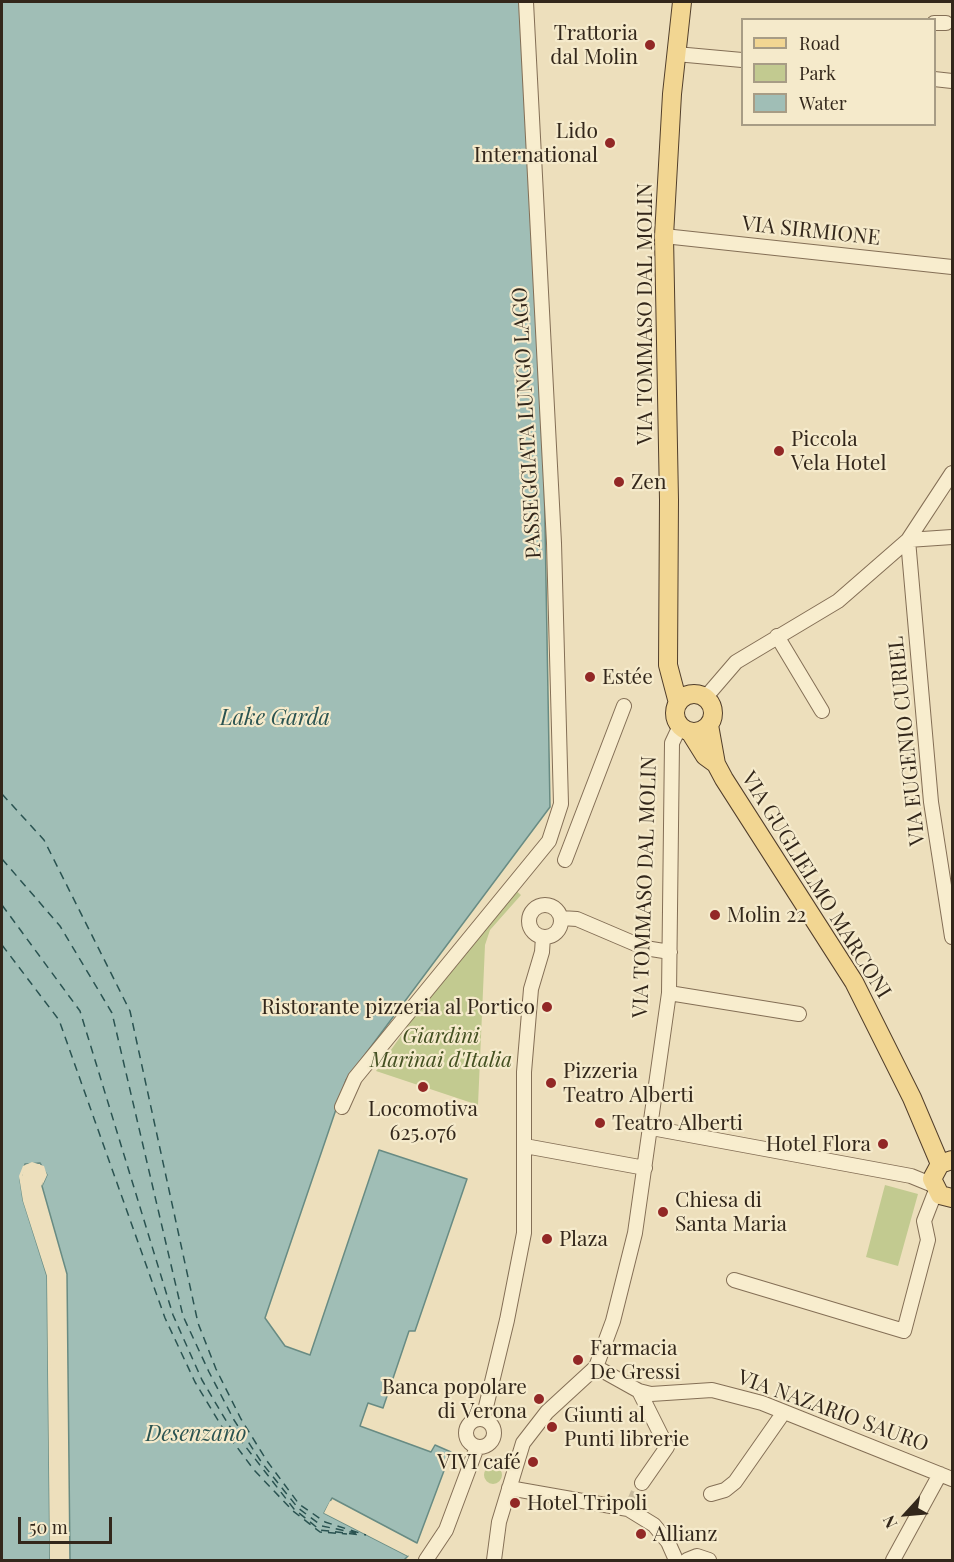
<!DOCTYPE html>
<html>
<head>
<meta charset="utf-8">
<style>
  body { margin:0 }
  #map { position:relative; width:954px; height:1562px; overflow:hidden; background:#eddfbc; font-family:"Playfair Display",serif }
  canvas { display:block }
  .frame { position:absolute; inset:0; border:3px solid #33271b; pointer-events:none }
  .legend { position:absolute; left:741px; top:18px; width:195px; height:108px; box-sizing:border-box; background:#f5eacb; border:2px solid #a79c85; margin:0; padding:8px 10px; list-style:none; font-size:18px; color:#33271b }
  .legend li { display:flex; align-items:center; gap:12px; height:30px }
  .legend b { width:30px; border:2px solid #a79c85 }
  .north { position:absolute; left:876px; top:1484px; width:60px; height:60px; -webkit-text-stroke:4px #f5eacb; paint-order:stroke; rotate:244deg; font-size:16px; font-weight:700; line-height:24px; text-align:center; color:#33271b }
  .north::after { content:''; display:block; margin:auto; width:21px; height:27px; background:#33271b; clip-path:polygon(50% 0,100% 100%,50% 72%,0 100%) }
  .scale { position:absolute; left:18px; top:1517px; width:94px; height:27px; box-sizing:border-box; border:3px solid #33271b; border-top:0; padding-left:8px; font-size:18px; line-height:21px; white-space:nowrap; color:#33271b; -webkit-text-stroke:4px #f5eacb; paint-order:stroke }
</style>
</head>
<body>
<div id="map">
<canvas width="954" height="1562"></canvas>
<div class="frame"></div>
<ul class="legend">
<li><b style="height:8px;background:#f2d692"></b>Road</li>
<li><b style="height:16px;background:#c2ca90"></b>Park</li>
<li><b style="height:16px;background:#a0beb6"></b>Water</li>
</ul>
<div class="north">N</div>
<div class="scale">50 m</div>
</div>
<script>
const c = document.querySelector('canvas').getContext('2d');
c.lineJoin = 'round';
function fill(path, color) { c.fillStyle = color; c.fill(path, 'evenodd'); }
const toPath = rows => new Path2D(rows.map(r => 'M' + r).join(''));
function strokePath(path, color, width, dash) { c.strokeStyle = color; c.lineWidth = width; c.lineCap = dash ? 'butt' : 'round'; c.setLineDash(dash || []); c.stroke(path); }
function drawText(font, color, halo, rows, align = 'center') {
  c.font = font + ' "Playfair Display",serif'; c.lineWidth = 4.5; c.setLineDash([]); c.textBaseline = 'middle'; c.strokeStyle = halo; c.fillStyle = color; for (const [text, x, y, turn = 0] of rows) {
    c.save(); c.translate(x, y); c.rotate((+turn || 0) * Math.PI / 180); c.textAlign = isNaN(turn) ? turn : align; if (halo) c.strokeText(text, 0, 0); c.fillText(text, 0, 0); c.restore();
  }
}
fill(toPath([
  [513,888,521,895,490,930,485,945,478,1105,376,1071,447,971],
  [885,1185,918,1194,898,1266,866,1257],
  '484 1475a9 9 0 1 1 18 0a9 9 0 1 1-18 0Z'
]), '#c2ca90');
const water = toPath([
  [2,2,524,2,541,298,550,807,346,1080,265,1318,285,1346,310,1355,379,1150,467,1179,415,1331,409,1331,383,1408,368,1403,360,1426,431,1452,435,1445,451,1452,417,1543,332,1498,324,1513,408,1556,404,1560,70,1560,67,1274,42,1186,47,1175,40,1163,25,1164,20,1180,23,1200,47,1276,50,1560,2,1560,2,2]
]);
fill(water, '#a0beb6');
strokePath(water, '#688b83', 1.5);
fill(toPath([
  [32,1162,44,1166,47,1175,42,1186,44,1173,39,1166,27,1166,22,1176,26,1200,50,1275,53,1560,50,1560,47,1276,23,1201,19,1176,23,1166],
  [330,1501,333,1502,328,1512,410,1553,408,1556,324,1513]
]), '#eddfbc');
strokePath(toPath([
  [2,794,44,840,130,1011,198,1323,216,1369,241,1419,267,1461,299,1504,325,1522,366,1535],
  [2,859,60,926,112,1013,183,1316,209,1372,234,1420,262,1463,298,1508,322,1526,356,1533],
  [2,905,80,1011,173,1315,202,1380,228,1424,294,1509,320,1530,362,1535],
  [2,945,59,1020,165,1318,195,1382,222,1427,254,1470,293,1511,320,1532,347,1534]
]), '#2a5351', 1.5, [8, 6]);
strokePath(toPath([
  [632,1506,642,1483]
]), '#c8ba9c', 14, [14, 7]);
const minor = toPath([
  [934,23,946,23],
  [676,54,742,60],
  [934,79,952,81],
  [664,236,952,267],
  [908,540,931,802,952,937],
  [908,540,952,537],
  [777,636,822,711],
  [705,698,736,662,838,601,908,540,952,473],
  [565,860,624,706],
  '529 921a16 16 0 1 1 32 0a16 16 0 1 1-32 0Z',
  [561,918,577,919,645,948,670,952],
  [669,993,799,1014],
  [342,1107,355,1078,549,841,561,804,554,543,526,2],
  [650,1122,657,1129,911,1176,933,1185],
  [525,1146,645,1168],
  [734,1280,904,1331,928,1240,924,1221,936,1190],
  [596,1367,639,1391,651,1394,712,1390,762,1403,952,1479],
  [639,1391,667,1447,642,1483],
  [483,1419,507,1320,524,1233,524,1072,531,989,542,952,543,937],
  '466 1433a14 14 0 1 1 28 0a14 14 0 1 1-28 0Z',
  [509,1488,628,1509,654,1525,668,1542,676,1560],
  [711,1494,725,1490,735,1482,784,1412],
  [426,1560,446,1530,477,1447],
  [494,1560,499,1522,523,1443,547,1412,596,1367,613,1321,635,1233,669,993,672,743,680,726],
  [687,1560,697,1556,709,1560],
  [893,1560,940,1474]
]);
const major = toPath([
  '675 713a19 19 0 1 1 38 0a19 19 0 1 1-38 0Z',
  [678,703,668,665,669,500,664,236,672,94,682,2],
  [709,725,716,764,724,779,854,982,912,1098,940,1164],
  [690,732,705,756,716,764],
  [952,1160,940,1164,932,1179,940,1195,952,1198]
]);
strokePath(minor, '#846f56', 16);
strokePath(major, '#513e2b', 20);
strokePath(minor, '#f8edce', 14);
strokePath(major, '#f2d692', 18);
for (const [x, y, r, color] of [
  [650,45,6,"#922826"],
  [610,143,6,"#922826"],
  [779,451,6,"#922826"],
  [619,482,6,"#922826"],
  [590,677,6,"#922826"],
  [715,915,6,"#922826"],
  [547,1007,6,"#922826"],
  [551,1083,6,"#922826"],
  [423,1087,6,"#922826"],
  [600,1123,6,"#922826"],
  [883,1144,6,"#922826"],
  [663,1212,6,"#922826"],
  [547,1239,6,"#922826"],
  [578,1360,6,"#922826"],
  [539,1399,6,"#922826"],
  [552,1427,6,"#922826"],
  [533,1462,6,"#922826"],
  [515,1503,6,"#922826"],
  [641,1534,6,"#922826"]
]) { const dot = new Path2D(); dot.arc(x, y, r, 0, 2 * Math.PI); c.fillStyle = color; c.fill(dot); strokePath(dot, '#f5eacb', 2); }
drawText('21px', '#33271b', '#f5eacb', [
  ["Trattoria",638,33,"right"],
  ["dal Molin",638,57,"right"],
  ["Lido",598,131,"right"],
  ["International",598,155,"right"],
  ["Piccola",791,439],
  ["Vela Hotel",791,463],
  ["Zen",631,482],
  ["Estée",602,677],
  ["Molin 22",727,915],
  ["Ristorante pizzeria al Portico",535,1007,"right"],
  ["Pizzeria",563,1071],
  ["Teatro Alberti",563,1095],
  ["Locomotiva",423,1109,"center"],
  ["625.076",423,1133,"center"],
  ["Teatro Alberti",612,1123],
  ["Hotel Flora",871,1144,"right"],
  ["Chiesa di",675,1200],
  ["Santa Maria",675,1224],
  ["Plaza",559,1239],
  ["Farmacia",590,1348],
  ["De Gressi",590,1372],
  ["Banca popolare",527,1387,"right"],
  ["di Verona",527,1411,"right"],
  ["Giunti al",564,1415],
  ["Punti librerie",564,1439],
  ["VIVI café",521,1462,"right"],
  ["Hotel Tripoli",527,1503],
  ["Allianz",653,1534]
], 'left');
drawText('21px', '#33271b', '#f5eacb', [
  ["VIA SIRMIONE",811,231,6],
  ["VIA TOMMASO DAL MOLIN",645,314,-90],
  ["PASSEGGIATA LUNGO LAGO",527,423,-93],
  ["VIA EUGENIO CURIEL",907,741,-96],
  ["VIA GUGLIELMO MARCONI",816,885,58],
  ["VIA TOMMASO DAL MOLIN",645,887,-88],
  ["VIA NAZARIO SAURO",833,1411,20]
]);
drawText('italic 21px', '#435021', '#f5eacb', [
  ["Giardini",441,1036],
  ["Marinai d'Italia",441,1060]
]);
drawText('italic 22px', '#2a5351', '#f5eacb', [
  ["Lake Garda",275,718],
  ["Desenzano",196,1434]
]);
</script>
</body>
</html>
